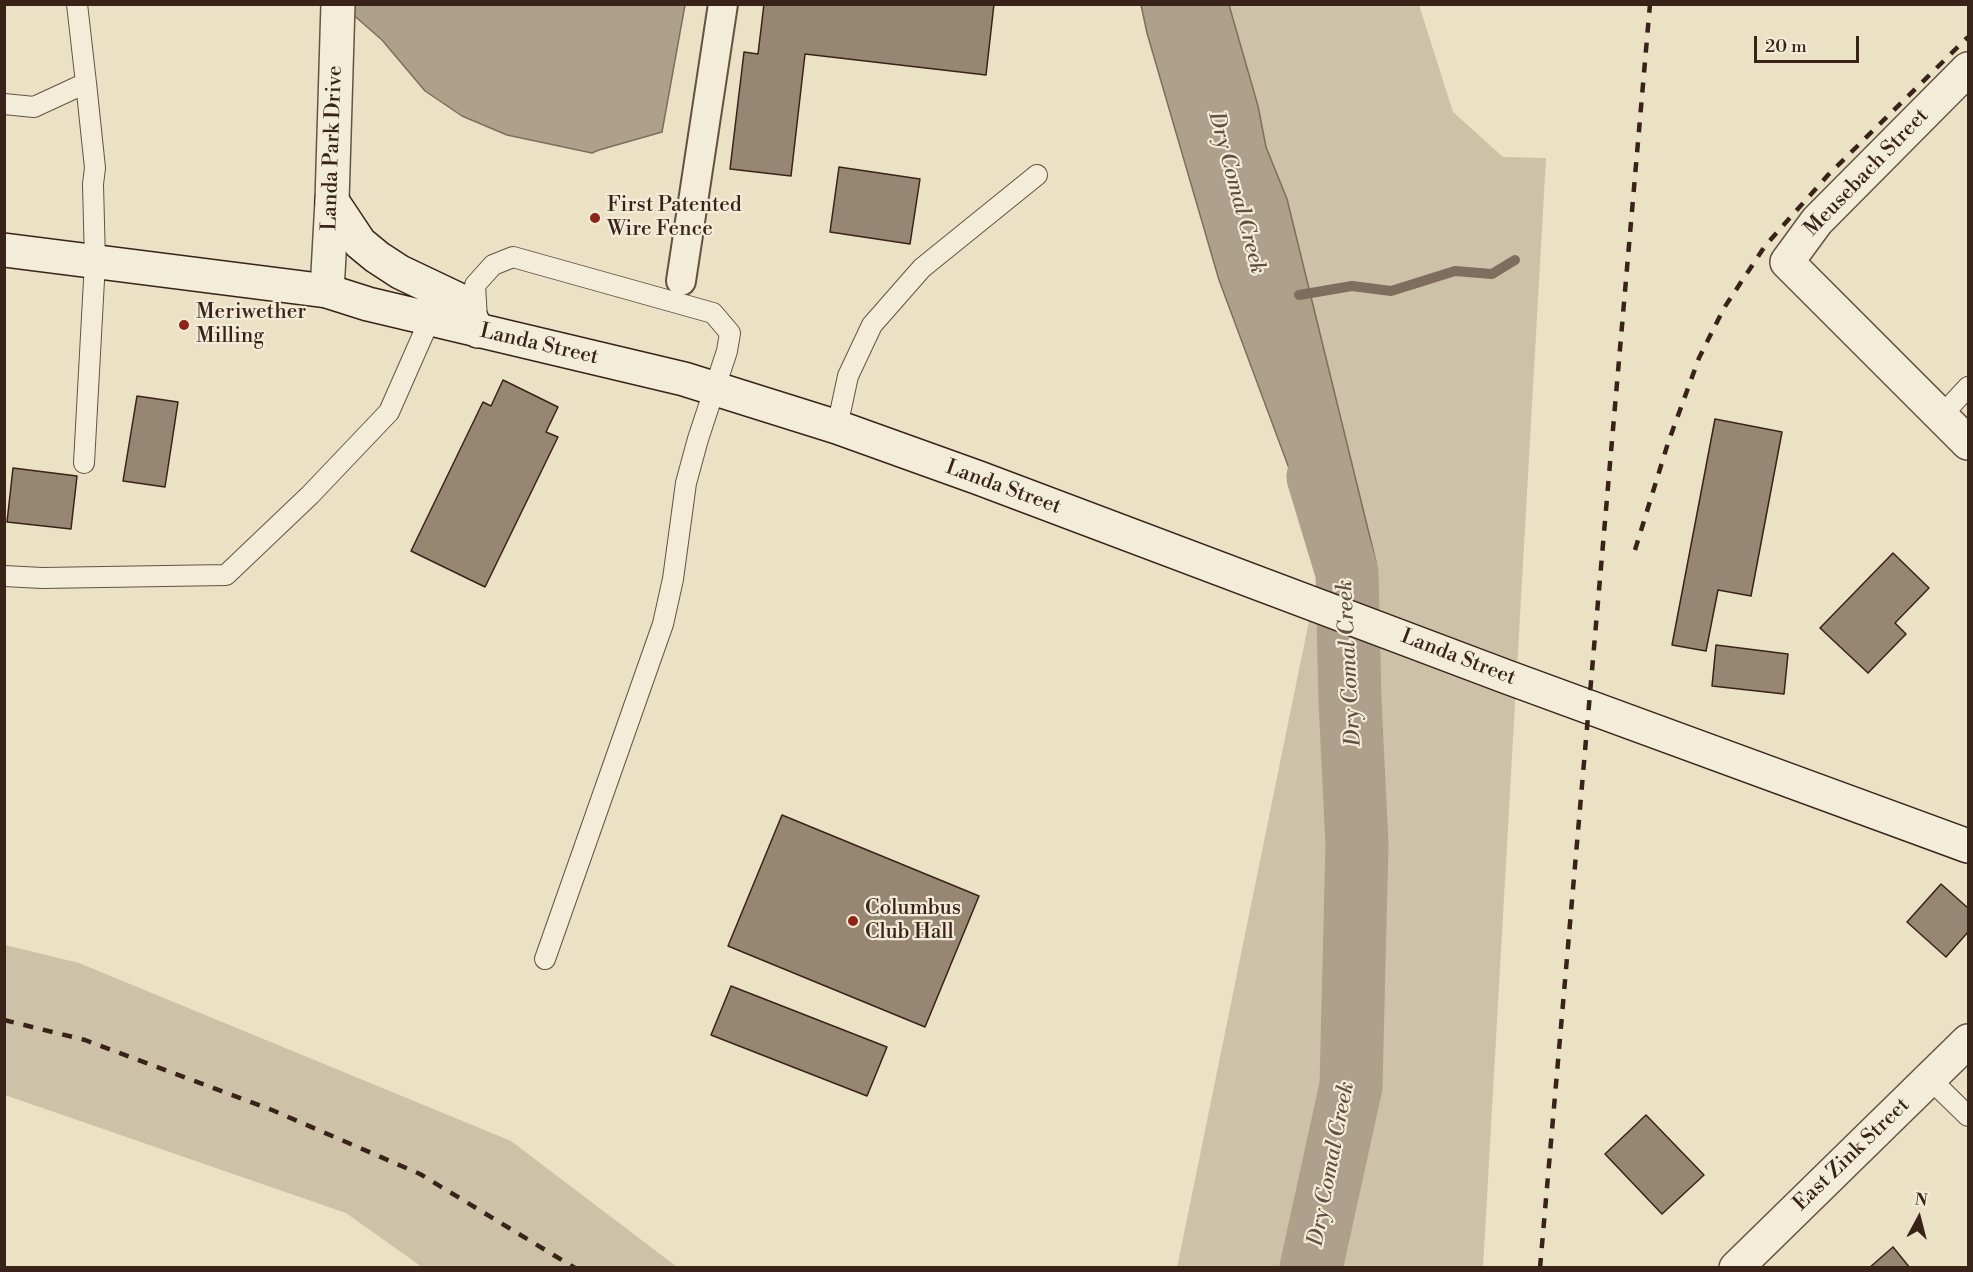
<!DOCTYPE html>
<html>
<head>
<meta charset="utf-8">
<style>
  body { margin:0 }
  #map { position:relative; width:1973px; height:1272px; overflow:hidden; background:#ebe1c5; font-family:"Libre Bodoni",serif }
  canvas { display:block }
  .frame { position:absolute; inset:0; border:6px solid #392319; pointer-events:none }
  .north { position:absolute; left:1889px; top:1188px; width:60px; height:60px; -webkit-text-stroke:4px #f2ecd9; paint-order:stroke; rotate:7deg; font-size:16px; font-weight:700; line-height:24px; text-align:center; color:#392319 }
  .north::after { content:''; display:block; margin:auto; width:21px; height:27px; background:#392319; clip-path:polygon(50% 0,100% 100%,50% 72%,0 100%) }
  .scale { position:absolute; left:1754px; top:36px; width:105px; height:27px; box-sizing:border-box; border:3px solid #392319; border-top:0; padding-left:8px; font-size:18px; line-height:21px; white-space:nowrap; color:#392319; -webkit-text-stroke:4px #f2ecd9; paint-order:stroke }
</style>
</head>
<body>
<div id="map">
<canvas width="1973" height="1272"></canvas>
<div class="frame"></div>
<div class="north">N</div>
<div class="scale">20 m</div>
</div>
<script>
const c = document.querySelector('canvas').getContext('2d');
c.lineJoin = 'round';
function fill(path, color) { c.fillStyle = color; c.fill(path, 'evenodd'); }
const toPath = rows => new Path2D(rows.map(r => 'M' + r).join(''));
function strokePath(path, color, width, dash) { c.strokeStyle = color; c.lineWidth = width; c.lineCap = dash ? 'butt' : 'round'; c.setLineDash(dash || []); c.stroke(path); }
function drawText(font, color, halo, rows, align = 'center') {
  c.font = font + ' "Libre Bodoni",serif'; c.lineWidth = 4.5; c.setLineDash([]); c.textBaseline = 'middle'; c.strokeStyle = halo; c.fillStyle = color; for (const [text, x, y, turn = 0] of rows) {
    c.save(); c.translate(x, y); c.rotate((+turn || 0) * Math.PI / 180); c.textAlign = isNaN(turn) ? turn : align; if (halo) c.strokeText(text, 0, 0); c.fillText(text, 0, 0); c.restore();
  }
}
fill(toPath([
  [1229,5,1419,5,1453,112,1503,157,1546,158,1483,1267,1177,1268,1322,557,1376,562,1287,199,1266,147,1258,106],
  [5,945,79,963,511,1141,677,1267,422,1267,346,1213,5,1095]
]), '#cdc1a8');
const water = toPath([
  [342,5,685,5,662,132,599,150,592,153,507,135,462,116,425,91,382,40,342,5],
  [1141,5,1229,5,1258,106,1266,147,1287,199,1376,562,1322,557,1219,280,1147,33,1141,5]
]);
fill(water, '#aea08b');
strokePath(water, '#7f6e5d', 1.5);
strokePath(toPath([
  [1299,295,1352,286,1391,291,1455,271,1492,274,1515,260]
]), '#7f6e5d', 10);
strokePath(toPath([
  [1311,1268,1351,1086,1357,844,1350,701,1347,573,1318,477]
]), '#aea08b', 63);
const building = toPath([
  [764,4,994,4,986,75,805,54,791,176,730,169,744,52,758,54,764,4],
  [839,167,920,179,910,244,830,232,839,167],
  [503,380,558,407,546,432,558,437,485,587,411,551,483,402,491,406,503,380],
  [137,396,178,402,165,487,123,481,137,396],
  [1715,419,1782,432,1751,596,1718,590,1706,651,1672,645,1715,419],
  [13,468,77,476,71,529,7,522,13,468],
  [1893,553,1929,588,1895,623,1906,634,1868,673,1820,628,1893,553],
  [1716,645,1788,654,1784,694,1712,686,1716,645],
  [782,815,979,896,925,1027,728,946,782,815],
  [1941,884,1968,908,1968,932,1946,957,1907,922,1941,884],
  [731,986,887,1047,867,1096,711,1035,731,986],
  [1646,1115,1704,1175,1662,1214,1605,1154,1646,1115],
  [1893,1247,1910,1268,1869,1268,1893,1247]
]);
fill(building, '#968672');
strokePath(building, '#392319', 1.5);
const service = toPath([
  [4,104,34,107,86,83,77,4],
  [477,319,475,285,493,265,513,257,713,313,730,333,727,351,698,439,686,483,673,579,663,624,545,959],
  [1941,416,1968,387],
  [837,427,848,376,872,325,922,268,1037,175],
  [84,463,95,262,93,184,95,168,86,83],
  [4,576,42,578,226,575,310,495,389,412,430,319],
  [1930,1079,1968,1116]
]);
const pedestrian = toPath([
  [681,281,723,4]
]);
const minor = toPath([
  [1968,69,1817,221,1787,262,1968,443],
  [1736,1268,1968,1041]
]);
const tertiary = toPath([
  [327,291,332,201,338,4]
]);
const secondary = toPath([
  [332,201,360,243,377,257,400,272,461,301,478,331],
  [4,250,327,291,368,304,684,379,837,427,979,478,1507,677,1968,846]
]);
strokePath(service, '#665244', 22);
strokePath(pedestrian, '#665244', 32);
strokePath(minor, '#665244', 36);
strokePath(tertiary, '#665244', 36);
strokePath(secondary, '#392319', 36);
strokePath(service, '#f2ecd9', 20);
strokePath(pedestrian, '#f2ecd9', 28);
strokePath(minor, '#f2ecd9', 33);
strokePath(tertiary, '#f2ecd9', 33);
strokePath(secondary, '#f2ecd9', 33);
strokePath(toPath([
  [1635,550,1668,443,1699,358,1724,308,1765,246,1828,175,1968,37],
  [4,1020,85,1040,272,1110,420,1174,575,1268],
  [1540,1268,1650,4]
]), '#392319', 4.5, [10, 10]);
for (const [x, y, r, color] of [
  [595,218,6,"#8f2418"],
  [184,325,6,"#8f2418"],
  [853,921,6,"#8f2418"]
]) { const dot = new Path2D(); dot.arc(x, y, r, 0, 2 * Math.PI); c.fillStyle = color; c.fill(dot); strokePath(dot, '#f2ecd9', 2); }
drawText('21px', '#392319', '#f2ecd9', [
  ["Landa Park Drive",333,148,-88],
  ["Meusebach Street",1867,173,-46],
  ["Landa Street",539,345,13],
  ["Landa Street",1003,488,20],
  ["Landa Street",1458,658,21],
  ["East Zink Street",1852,1155,-44]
]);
drawText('21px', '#392319', '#f2ecd9', [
  ["First Patented",607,206],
  ["Wire Fence",607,230],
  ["Meriwether",196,313],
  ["Milling",196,337],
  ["Columbus",865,909],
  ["Club Hall",865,933]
], 'left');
drawText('italic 22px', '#624f41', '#f2ecd9', [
  ["Dry Comal Creek",1236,193,75],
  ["Dry Comal Creek",1350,663,-93],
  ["Dry Comal Creek",1332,1164,-79]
]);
</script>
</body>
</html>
